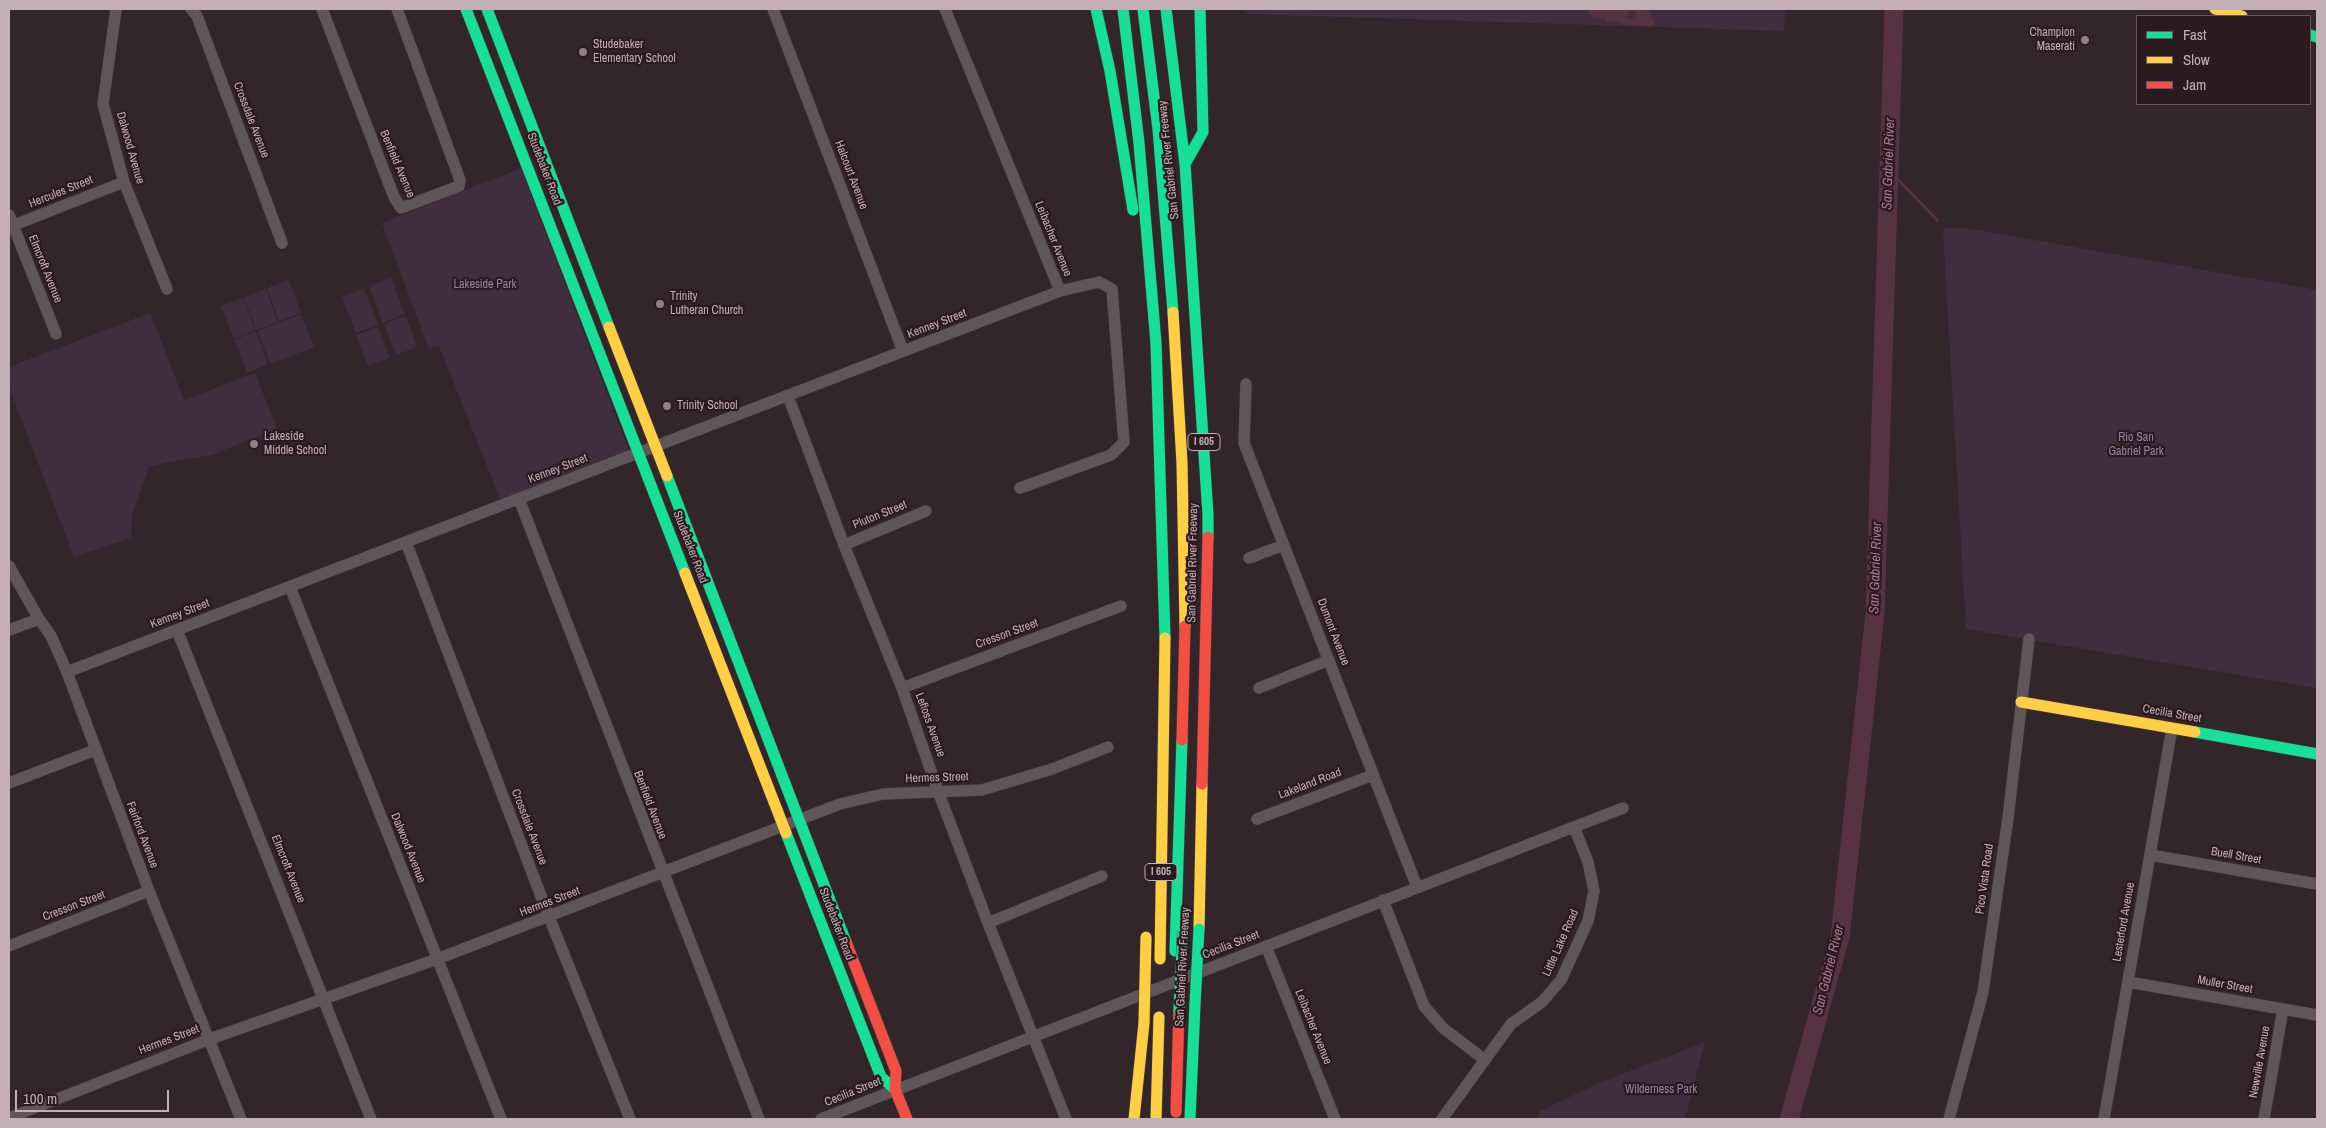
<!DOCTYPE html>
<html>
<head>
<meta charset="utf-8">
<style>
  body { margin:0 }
  #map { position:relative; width:2326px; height:1128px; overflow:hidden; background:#32262b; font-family:"Archivo Narrow",sans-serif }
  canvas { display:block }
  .frame { position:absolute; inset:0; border:10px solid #c4afb6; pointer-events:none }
  .legend { position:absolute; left:2136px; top:15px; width:175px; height:90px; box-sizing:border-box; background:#2c1a21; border:1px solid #69565d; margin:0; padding:6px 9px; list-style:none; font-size:15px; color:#c4afb6 }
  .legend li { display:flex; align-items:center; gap:10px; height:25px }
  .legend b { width:25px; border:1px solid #69565d }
  .scale { position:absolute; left:15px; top:1090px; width:154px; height:22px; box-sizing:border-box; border:2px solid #c4afb6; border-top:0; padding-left:6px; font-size:15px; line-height:18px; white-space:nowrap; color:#c4afb6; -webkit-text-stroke:4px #2c1a21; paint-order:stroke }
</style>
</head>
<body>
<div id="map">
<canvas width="2326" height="1128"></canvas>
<div class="frame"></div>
<ul class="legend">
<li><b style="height:6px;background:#16e098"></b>Fast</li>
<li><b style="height:6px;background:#ffcf43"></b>Slow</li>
<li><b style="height:6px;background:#f24e42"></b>Jam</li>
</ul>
<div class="scale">100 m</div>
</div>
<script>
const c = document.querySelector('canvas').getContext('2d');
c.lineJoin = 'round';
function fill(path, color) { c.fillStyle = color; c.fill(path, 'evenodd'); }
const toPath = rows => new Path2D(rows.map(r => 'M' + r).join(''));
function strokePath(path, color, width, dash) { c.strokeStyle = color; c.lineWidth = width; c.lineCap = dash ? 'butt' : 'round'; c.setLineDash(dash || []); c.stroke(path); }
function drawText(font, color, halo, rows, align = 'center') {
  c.font = font + ' "Archivo Narrow",sans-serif'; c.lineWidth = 4.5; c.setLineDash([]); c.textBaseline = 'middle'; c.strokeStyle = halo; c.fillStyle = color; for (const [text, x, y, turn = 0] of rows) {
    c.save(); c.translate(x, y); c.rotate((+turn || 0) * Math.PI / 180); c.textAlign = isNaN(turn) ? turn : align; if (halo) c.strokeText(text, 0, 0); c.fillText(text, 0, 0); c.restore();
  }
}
fill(toPath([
  [1242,9,1785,9,1784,31,1248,14],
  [521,168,629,451,501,501,439,346,429,349,382,223],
  [1961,227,2317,290,2317,688,1966,629,1943,229],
  [391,278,405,314,383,323,369,286],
  [289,280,301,313,279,321,267,288],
  [364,288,378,325,356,333,342,297],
  [266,289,278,322,256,330,244,297],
  [243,298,255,330,234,339,221,306],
  [150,313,184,400,255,373,277,429,211,455,149,466,132,515,131,538,74,557,9,387,9,367],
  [301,314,314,347,270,364,258,331],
  [406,316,417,347,396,355,384,324],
  [378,327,390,358,368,366,356,335],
  [256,331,268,364,247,373,234,340],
  [1705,1042,1685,1119,1536,1119,1540,1111,1599,1083]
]), '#402d40');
fill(toPath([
  [1591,9,1630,9,1626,17,1630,20,1636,16,1635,9,1645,9,1649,11,1655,24,1651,26,1626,25,1614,21,1606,23,1606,19,1593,18,1588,11]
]), '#573341');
strokePath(toPath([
  [1888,169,1937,220]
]), '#573341', 3);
strokePath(toPath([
  [1789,1119,1840,937,1875,613,1894,9]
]), '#573341', 19);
const street = toPath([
  [116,9,103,104,124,182,167,289],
  [191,9,197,16,282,243],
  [322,9,394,197,401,208,459,186,460,180,397,9],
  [773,9,903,351],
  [945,9,1060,291,1099,282,1112,289,1124,442,1111,455,1020,488],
  [9,215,56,334],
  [9,227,124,182],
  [1246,384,1244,443,1417,887],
  [788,396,844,545,902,688,938,791,988,923,1066,1119],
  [519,499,759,1119],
  [406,542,549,917,630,1119],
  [844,545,926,511],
  [1249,558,1284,545],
  [9,566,39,619,51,636,67,672,149,891,241,1119],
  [290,587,501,1119],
  [9,630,39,619],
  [177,630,371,1119],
  [67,672,1060,291],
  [902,688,1121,606],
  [1259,688,1329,660],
  [9,783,95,750],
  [1257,819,1373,775],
  [2150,855,2317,884],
  [1383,900,1424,1006,1443,1028,1485,1060],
  [988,923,1102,876],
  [9,946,149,891],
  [1266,946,1335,1119],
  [2128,982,2317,1015],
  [9,1118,210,1039,437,959,840,804,883,794,982,790,1052,769,1108,747],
  [821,1119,1623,808],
  [1442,1119,1511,1024,1542,1002,1561,980,1588,921,1594,891,1588,862,1574,827],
  [1949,1119,1983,992,2008,818,2029,639],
  [2104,1119,2172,728],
  [2264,1119,2283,1009]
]);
const fast = toPath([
  [466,9,685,573],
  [487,9,609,327],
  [1096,9,1110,71,1133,210],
  [1123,9,1139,143,1156,343,1165,638],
  [1143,9,1158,129,1173,312],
  [1166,9,1185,164,1208,515,1208,537],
  [2310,35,2317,37],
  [1185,164,1203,132,1200,9],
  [667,476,846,942],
  [2195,732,2317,754],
  [786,833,881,1077,895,1089],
  [1175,951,1182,740],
  [1190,1119,1195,1004]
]);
const slow = toPath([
  [2215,9,2242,16],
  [1173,312,1182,463,1185,626],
  [609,327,667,476],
  [685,573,786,833],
  [2021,702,2195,732],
  [1199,929,1202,784],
  [1160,959,1165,638],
  [1134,1119,1144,1023],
  [1156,1119,1159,1017]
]);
const jam = toPath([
  [1182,740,1185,626],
  [1202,784,1208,537],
  [846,942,896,1071,895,1089,907,1119],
  [1176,1112,1179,1010]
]);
strokePath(street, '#4b4245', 12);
strokePath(fast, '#4b4245', 12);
strokePath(slow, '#4b4245', 12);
strokePath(jam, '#4b4245', 12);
strokePath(street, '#605659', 11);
strokePath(fast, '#16e098', 11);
strokePath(slow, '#ffcf43', 11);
strokePath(jam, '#f24e42', 11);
const fastBridge = toPath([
  [1195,1004,1199,929],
  [1179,1010,1183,931]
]);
const slowBridge = toPath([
  [1144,1023,1146,937]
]);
strokePath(fastBridge, '#4d4346', 12, []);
strokePath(slowBridge, '#4d4346', 12, []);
strokePath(fastBridge, '#16e098', 11);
strokePath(slowBridge, '#ffcf43', 11);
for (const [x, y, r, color] of [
  [2085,40,5,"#917f85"],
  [583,52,5,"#917f85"],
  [660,304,5,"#917f85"],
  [667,406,5,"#917f85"],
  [254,444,5,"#917f85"]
]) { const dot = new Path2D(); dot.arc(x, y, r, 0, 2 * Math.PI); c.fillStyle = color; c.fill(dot); strokePath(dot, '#2c1a21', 2); }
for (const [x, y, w] of [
  [1204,442,32],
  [1161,872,32]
]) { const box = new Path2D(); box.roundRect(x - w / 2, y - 8.5, w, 17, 4); c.fillStyle = '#2c1a21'; c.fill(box); strokePath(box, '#c4afb6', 1); }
drawText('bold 11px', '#c4afb6', null, [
  ["I 605",1204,442],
  ["I 605",1161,872]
]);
drawText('12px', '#c4afb6', '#2c1a21', [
  ["Champion",2075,33,"right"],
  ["Maserati",2075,47,"right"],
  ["Studebaker",593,45],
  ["Elementary School",593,59],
  ["Trinity",670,297],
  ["Lutheran Church",670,311],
  ["Trinity School",677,406],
  ["Lakeside",264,437],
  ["Middle School",264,451]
], 'left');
drawText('12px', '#c4afb6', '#2c1a21', [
  ["Crossdale Avenue",251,120,69],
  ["Dalwood Avenue",130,148,74],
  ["San Gabriel River Freeway",1169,160,-96],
  ["Benfield Avenue",397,164,67],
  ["Studebaker Road",544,169,69],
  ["Halcourt Avenue",851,175,69],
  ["Hercules Street",61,192,-22],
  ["Leibacher Avenue",1053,239,68],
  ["Elmcroft Avenue",45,269,68],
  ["Kenney Street",937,324,-21],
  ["Kenney Street",558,469,-21],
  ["Pluton Street",880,515,-22],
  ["Studebaker Road",690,547,69],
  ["San Gabriel River Freeway",1193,563,-89],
  ["Kenney Street",180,614,-21],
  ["Dumont Avenue",1333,632,69],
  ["Cresson Street",1007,634,-20],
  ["Cecilia Street",2172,714,10],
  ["Lefloss Avenue",930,725,70],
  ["Hermes Street",937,778,-2],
  ["Lakeland Road",1310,784,-21],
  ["Benfield Avenue",650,805,69],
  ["Crossdale Avenue",529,827,69],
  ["Fairford Avenue",142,835,69],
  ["Dalwood Avenue",408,848,68],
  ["Buell Street",2236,856,10],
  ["Elmcroft Avenue",288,869,68],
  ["Pico Vista Road",1985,879,-82],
  ["Hermes Street",550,902,-21],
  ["Cresson Street",74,906,-21],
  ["Lesterford Avenue",2124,922,-80],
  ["Studebaker Road",836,924,69],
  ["Little Lake Road",1561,943,-66],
  ["Cecilia Street",1231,945,-21],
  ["San Gabriel River Freeway",1183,967,-87],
  ["Muller Street",2225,985,10],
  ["Leibacher Avenue",1313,1027,68],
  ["Hermes Street",169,1040,-21],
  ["Newville Avenue",2260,1062,-80],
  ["Cecilia Street",853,1092,-22]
]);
drawText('12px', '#9086a9', '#2c1a21', [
  ["Lakeside Park",485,285],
  ["Rio San",2136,438],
  ["Gabriel Park",2136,452],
  ["Wilderness Park",1661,1090]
]);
drawText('italic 14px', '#aa798c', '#2c1a21', [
  ["San Gabriel River",1889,164,-88],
  ["San Gabriel River",1876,568,-88],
  ["San Gabriel River",1829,970,-76]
]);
</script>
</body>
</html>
